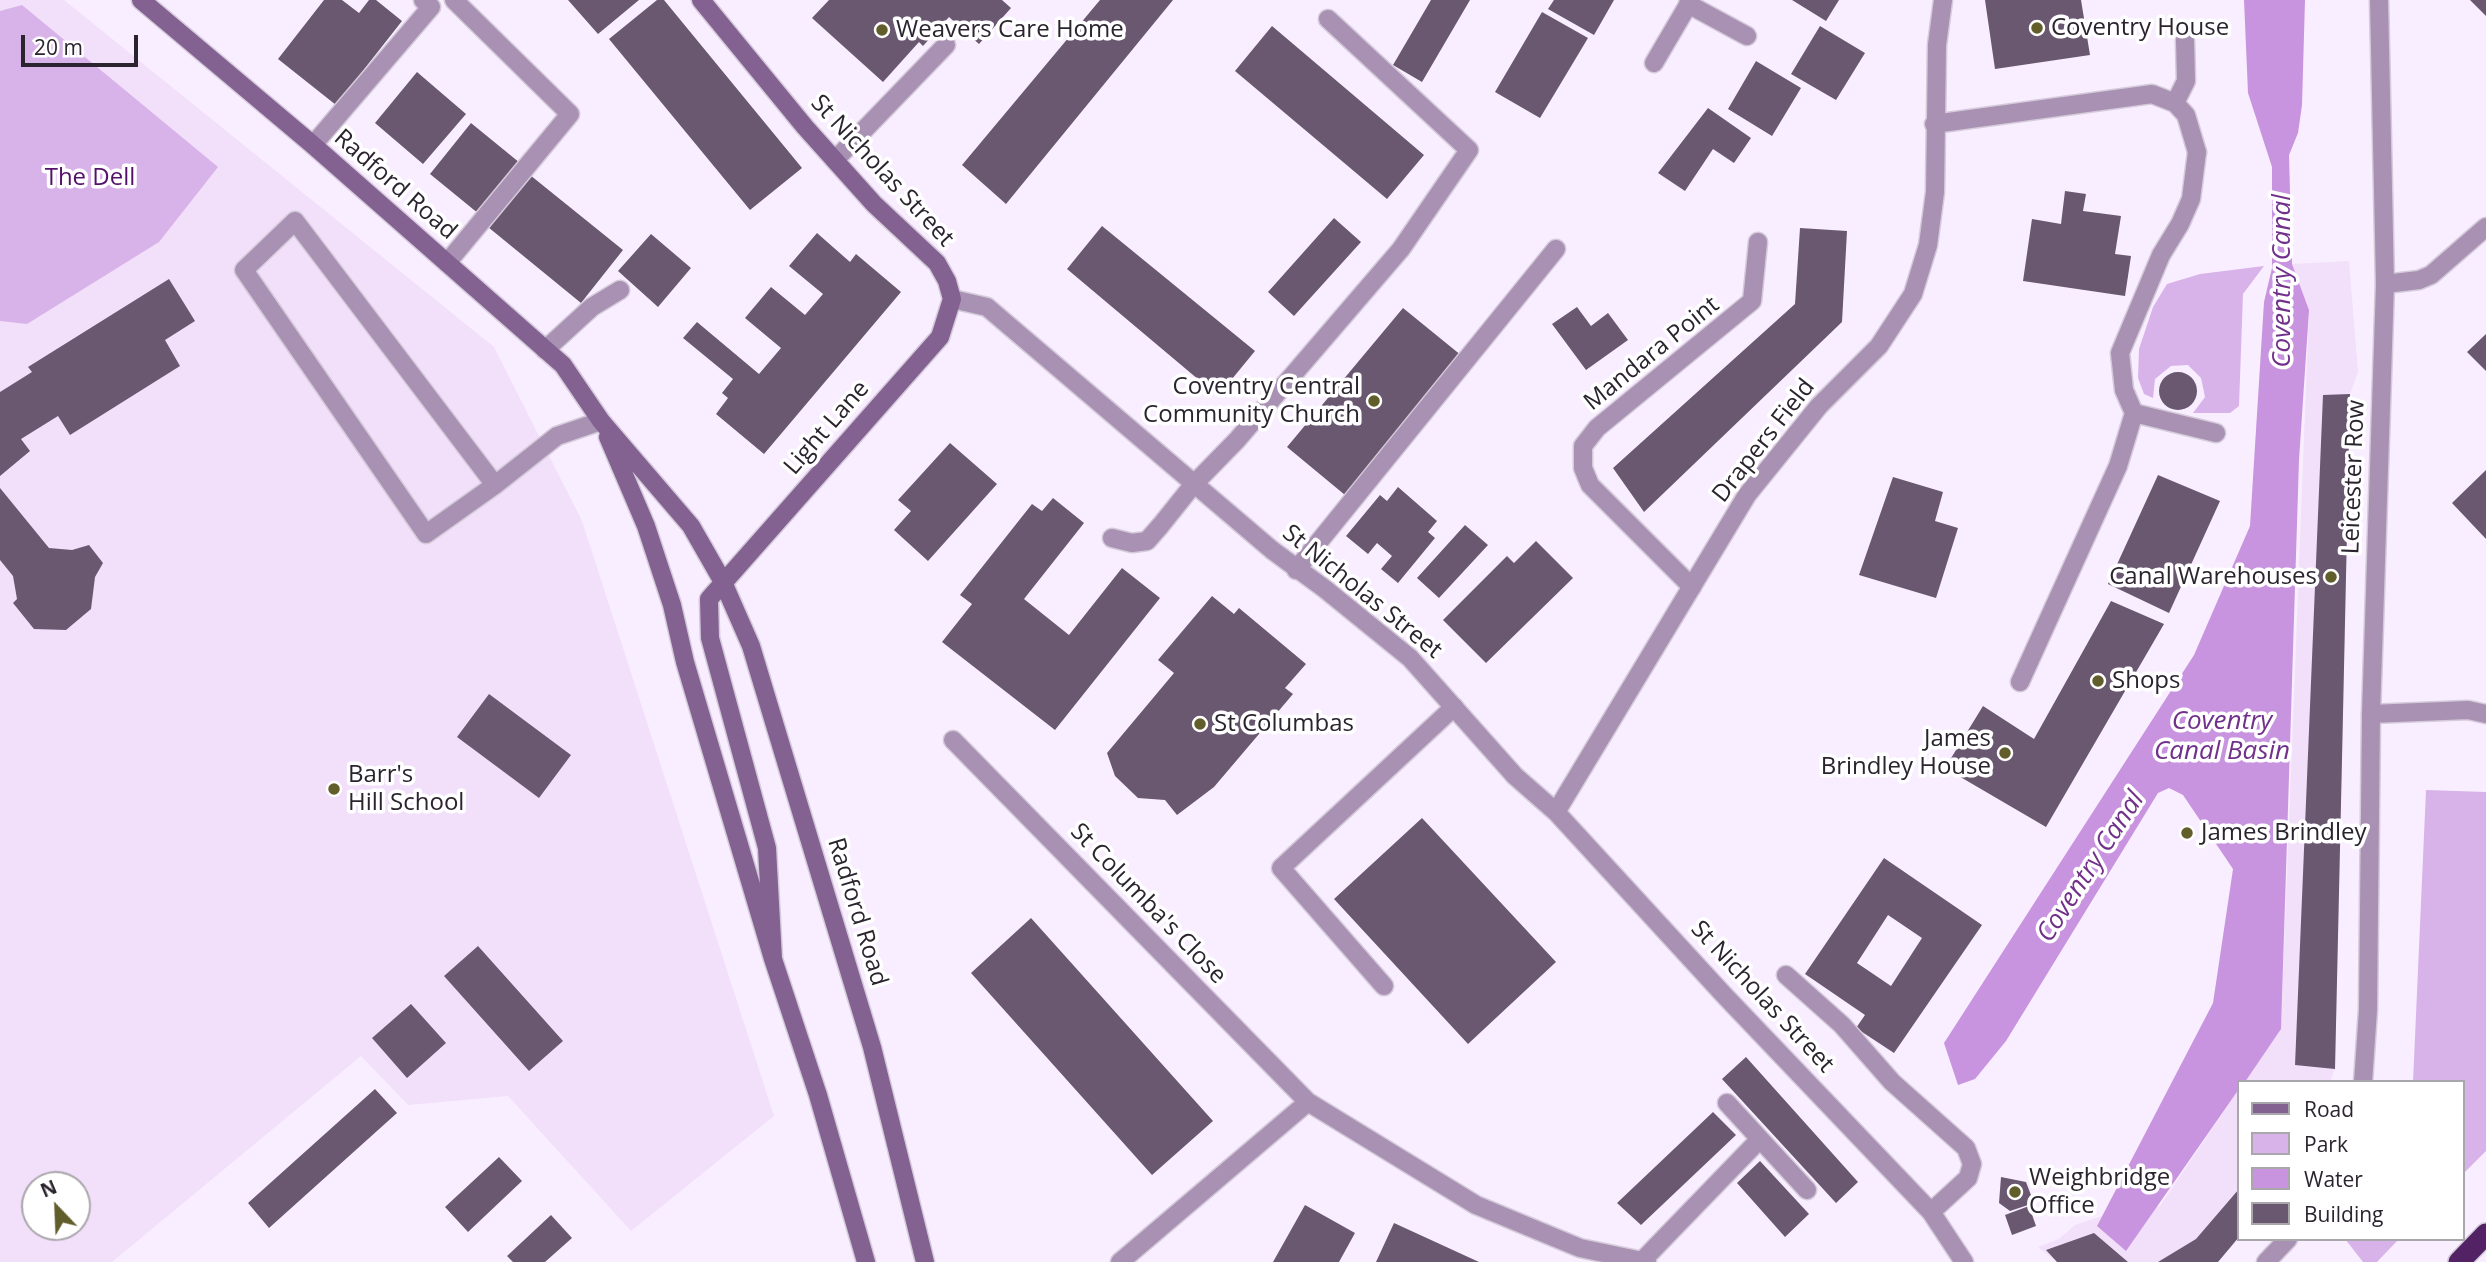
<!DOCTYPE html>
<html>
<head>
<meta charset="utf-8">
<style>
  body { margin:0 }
  #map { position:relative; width:2486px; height:1262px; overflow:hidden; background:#f9eeff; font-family:"Open Sans",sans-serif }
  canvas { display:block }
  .legend { position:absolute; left:2237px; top:1080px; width:228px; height:161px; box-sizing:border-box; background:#fff; border:2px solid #aaa7ac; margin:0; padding:9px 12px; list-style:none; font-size:21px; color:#2b242f }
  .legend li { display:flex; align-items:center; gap:14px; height:35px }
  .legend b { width:35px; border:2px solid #aaa7ac }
  .north { position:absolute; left:21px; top:1171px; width:70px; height:70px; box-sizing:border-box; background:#fff; border:2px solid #aaa7ac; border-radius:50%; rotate:337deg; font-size:19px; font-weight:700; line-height:28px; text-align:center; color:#2b242f }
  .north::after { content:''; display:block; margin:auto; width:24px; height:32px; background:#625e2b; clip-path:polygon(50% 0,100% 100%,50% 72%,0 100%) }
  .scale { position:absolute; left:21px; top:35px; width:117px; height:32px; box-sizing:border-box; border:4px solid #2b242f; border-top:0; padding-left:9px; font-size:21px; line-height:24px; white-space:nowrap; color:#2b242f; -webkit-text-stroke:5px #fff; paint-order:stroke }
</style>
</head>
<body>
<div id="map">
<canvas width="2486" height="1262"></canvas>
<ul class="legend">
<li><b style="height:9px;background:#836292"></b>Road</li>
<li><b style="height:19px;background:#d8b3e9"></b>Park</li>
<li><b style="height:19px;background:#c894df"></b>Water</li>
<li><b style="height:19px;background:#695870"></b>Building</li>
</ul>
<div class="north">N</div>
<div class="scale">20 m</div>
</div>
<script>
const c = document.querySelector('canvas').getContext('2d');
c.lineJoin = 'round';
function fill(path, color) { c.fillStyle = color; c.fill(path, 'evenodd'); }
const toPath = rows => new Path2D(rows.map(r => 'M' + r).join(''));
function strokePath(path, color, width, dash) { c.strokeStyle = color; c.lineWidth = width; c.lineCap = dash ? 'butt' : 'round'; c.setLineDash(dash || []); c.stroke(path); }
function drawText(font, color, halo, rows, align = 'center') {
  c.font = font + ' "Open Sans",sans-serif'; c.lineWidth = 7; c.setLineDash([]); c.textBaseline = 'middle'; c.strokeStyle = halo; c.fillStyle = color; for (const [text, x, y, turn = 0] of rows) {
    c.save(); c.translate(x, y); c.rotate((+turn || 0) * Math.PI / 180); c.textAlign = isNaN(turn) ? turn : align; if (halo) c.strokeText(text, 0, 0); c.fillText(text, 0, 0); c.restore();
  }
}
fill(toPath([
  [0,0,64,0,494,347,582,521,774,1116,631,1231,508,1096,408,1105,361,1056,112,1262,0,1262],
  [35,1185,77,1185,77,1227,35,1227],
  [2349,261,2358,372,2350,394,2335,1069,2330,1082,2245,1082,2281,1029,2309,310,2292,264],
  [2239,1089,2239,1237,2218,1262,2057,1262,2038,1247,2059,1239,2075,1225,2102,1216,2097,1226,2160,1206]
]), '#f2dffa');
fill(toPath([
  [22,5,218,167,159,242,27,324,0,321,0,11],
  [2264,266,2243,294,2239,406,2230,413,2193,413,2205,397,2201,378,2188,365,2171,366,2155,379,2153,398,2144,394,2138,378,2139,349,2153,307,2167,284,2200,274],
  [2426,790,2486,792,2486,1151,2463,1174,2463,1082,2413,1082],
  [2345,1239,2399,1239,2377,1262,2363,1262]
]), '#d8b3e9');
fill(toPath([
  [2244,0,2305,0,2302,105,2298,133,2289,155,2292,264,2309,310,2299,460,2281,1029,2245,1082,2239,1082,2239,1089,2126,1251,2097,1226,2213,1003,2233,869,2183,795,2169,788,2158,793,2006,1041,1975,1079,1958,1085,1944,1043,2194,655,2250,526,2264,302,2272,268,2272,167,2248,93]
]), '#c894df');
fill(toPath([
  [324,0,342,0,359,13,369,0,376,0,402,21,336,105,278,59],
  [568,0,639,0,598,34],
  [657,0,664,0,802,168,750,210,609,39],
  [829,0,1002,0,1011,8,979,44,949,17,923,46,919,42,883,82,812,18],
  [1100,0,1173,0,1006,204,962,165],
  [1431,0,1470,0,1422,82,1393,65],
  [1554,0,1614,0,1594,35,1548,9],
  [1792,0,1839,0,1826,21],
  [1985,0,2081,0,2090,55,1995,69],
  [2470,0,2486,0,2486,16],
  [1542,12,1588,38,1540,118,1495,92],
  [1272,26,1424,155,1387,199,1235,71],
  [1820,26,1865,53,1836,100,1791,74],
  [1756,61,1801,88,1772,136,1728,109],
  [417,72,466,114,423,164,375,123],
  [1708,108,1751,138,1734,163,1713,149,1685,191,1658,173],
  [471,123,520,163,479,214,430,174],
  [530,175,623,250,581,303,488,227],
  [2065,191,2086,194,2083,211,2121,216,2115,254,2131,256,2125,296,2023,281,2032,219,2061,224],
  [1334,218,1361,242,1294,316,1268,292],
  [1102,226,1255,351,1218,396,1067,269],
  [1800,228,1847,231,1842,322,1644,512,1613,468,1795,304],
  [817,233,850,262,856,254,901,292,764,454,716,414,728,398,722,393,733,379,683,338,697,322,759,374,781,348,745,318,771,287,805,315,823,294,789,266],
  [651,234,691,268,658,307,618,271],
  [169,279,195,321,165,340,180,366,70,435,58,416,21,439,30,451,0,476,0,392,32,372,28,367],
  [1577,307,1591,326,1608,313,1628,340,1586,370,1552,324],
  [1403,308,1462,356,1345,495,1287,447],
  [2486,334,2486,371,2467,352],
  '2159 391a19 19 0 1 1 38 0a19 19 0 1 1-38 0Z',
  [2350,394,2342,759,2335,1069,2295,1065,2323,395],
  [950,443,997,484,928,561,894,530,911,511,898,500],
  [2486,470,2486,539,2452,503],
  [2158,475,2220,501,2169,613,2108,584],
  [1893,477,1943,492,1935,521,1958,528,1936,598,1859,575],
  [1398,487,1437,521,1428,532,1435,538,1398,583,1381,569,1392,556,1377,543,1368,554,1346,536,1380,495,1387,501],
  [0,488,49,548,72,550,89,545,103,563,95,577,91,609,66,630,34,629,13,603,17,599,13,576,0,560],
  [1053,498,1084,523,1024,599,1069,635,1122,568,1160,598,1055,730,942,642,972,604,960,595,1032,504,1042,511],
  [1465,525,1488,545,1439,598,1417,578],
  [1536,541,1573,578,1486,663,1443,620,1507,556,1514,563],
  [1212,596,1234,614,1239,608,1306,664,1285,688,1293,694,1214,787,1177,815,1165,800,1138,798,1115,776,1107,753,1174,673,1158,660],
  [2111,601,2164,624,2046,827,1945,768,1983,706,2034,739],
  [489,694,571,755,539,798,457,737],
  [1422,818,1556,962,1468,1044,1334,899],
  [1884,858,1982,925,1894,1053,1856,1028,1865,1015,1805,974],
  [1888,915,1922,938,1891,986,1857,963],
  [1031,918,1213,1121,1152,1175,971,973],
  [478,946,563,1041,529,1071,444,976],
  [411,1004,446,1043,407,1078,372,1038],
  [1746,1057,1858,1182,1836,1203,1722,1079],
  [375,1089,397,1113,269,1228,248,1203],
  [1713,1112,1736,1135,1641,1225,1617,1203],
  [499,1157,522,1181,468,1232,445,1207],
  [1760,1161,1809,1214,1785,1237,1737,1183],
  [2001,1177,2026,1182,2034,1203,2010,1211,1999,1203],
  [2239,1189,2239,1237,2218,1262,2158,1262,2196,1239],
  [1305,1205,1355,1233,1339,1262,1273,1262],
  [2029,1206,2036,1226,2012,1235,2005,1215],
  [551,1215,572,1238,545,1262,513,1262,507,1256],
  [1394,1223,1479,1262,1376,1262],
  [2094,1233,2128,1262,2057,1262,2046,1250]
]), '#695870');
const lane = toPath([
  [313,145,431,7,423,0],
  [835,160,946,45],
  [295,221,495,485,426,534,244,270,295,221],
  [447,263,570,114,454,0],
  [2385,284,2419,280,2431,275,2486,227],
  [545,350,592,307,620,290],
  [2134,413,2216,433],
  [495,485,557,436,601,421],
  [1112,538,1132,543,1147,541,1161,525,1193,485,1237,440,1401,249,1469,150,1328,19],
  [1296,570,1556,249],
  [1692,587,1590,485,1583,468,1583,446,1597,428,1752,301,1758,242],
  [2020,682,2118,466,2134,413,2124,390,2120,353,2161,255,2180,224,2191,199,2197,152],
  [2371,714,2468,710,2486,714],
  [1786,975,1842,1025,1892,1082,1966,1148,1972,1164,1968,1178,1931,1212],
  [1384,986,1281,868,1454,707],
  [1727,1103,1760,1139],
  [1642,1261,1760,1139,1807,1190]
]);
const street = toPath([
  [1688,4,1747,36],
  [1654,63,1691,0],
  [2175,103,2186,81,2185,40],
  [1934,124,2152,94,2175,103,2186,115,2197,152],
  [952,299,987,307,1272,550,1325,589,1410,658,1515,776,1556,812,1724,995,1931,1212,1964,1262],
  [953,740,1308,1102,1476,1205,1580,1248,1647,1262],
  [1556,812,1747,495,1819,406,1879,346,1913,294,1928,245,1935,192,1937,45,1943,0],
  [2363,1082,2368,1010,2371,714,2385,284,2379,0],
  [1120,1262,1308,1102],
  [2266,1262,2288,1239]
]);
const secondary = toPath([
  [141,0,313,145,563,365,601,421,691,526,723,582,751,646,872,1047,925,1262],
  [701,0,805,127,874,204,937,263,947,281,952,299,940,337,709,599,710,638,767,848,773,959],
  [608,437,646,526,672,605,685,662,773,959,818,1095,866,1262]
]);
const highway = toPath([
  [2459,1262,2486,1234]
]);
strokePath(lane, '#d4cada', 21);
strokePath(street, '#d4cada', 21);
strokePath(secondary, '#d4cada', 21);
strokePath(highway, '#d4cada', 24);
strokePath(lane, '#a891b2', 18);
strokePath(street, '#a891b2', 18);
strokePath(secondary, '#836292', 18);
strokePath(highway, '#522265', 21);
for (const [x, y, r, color] of [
  [2037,28,7,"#625e2b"],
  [882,30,7,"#625e2b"],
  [1374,401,7,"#625e2b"],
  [2331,577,7,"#625e2b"],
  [2098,681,7,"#625e2b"],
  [1200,724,7,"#625e2b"],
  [2005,753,7,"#625e2b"],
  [334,789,7,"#625e2b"],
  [2187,833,7,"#625e2b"],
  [2015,1192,7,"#625e2b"]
]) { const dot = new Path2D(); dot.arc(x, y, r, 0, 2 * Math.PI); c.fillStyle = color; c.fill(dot); strokePath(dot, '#fff', 2.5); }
drawText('24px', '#2b242f', '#fff', [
  ["Coventry House",2051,28],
  ["Weavers Care Home",896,30],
  ["Coventry Central",1360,387,"right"],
  ["Community Church",1360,415,"right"],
  ["Canal Warehouses",2317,577,"right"],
  ["Shops",2112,681],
  ["St Columbas",1214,724],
  ["James",1991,739,"right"],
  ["Brindley House",1991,767,"right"],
  ["Barr's",348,775],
  ["Hill School",348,803],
  ["James Brindley",2201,833],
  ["Weighbridge",2029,1178],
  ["Office",2029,1206]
], 'left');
drawText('24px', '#2b242f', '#fff', [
  ["St Nicholas Street",882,171,47],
  ["Radford Road",395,185,41],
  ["Mandara Point",1652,354,-39],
  ["Light Lane",827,428,-49],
  ["Drapers Field",1764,441,-52],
  ["Leicester Row",2354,477,-88],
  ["St Nicholas Street",1362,592,39],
  ["St Columba's Close",1148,904,46],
  ["Radford Road",857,912,73],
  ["St Nicholas Street",1762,997,47]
]);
drawText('24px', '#54116b', '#fff', [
  ["The Dell",90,178]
]);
drawText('italic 26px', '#71318a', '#fff', [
  ["Coventry Canal",2283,281,-90],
  ["Coventry",2222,722],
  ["Canal Basin",2222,752],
  ["Coventry Canal",2091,867,-57]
]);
</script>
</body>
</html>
